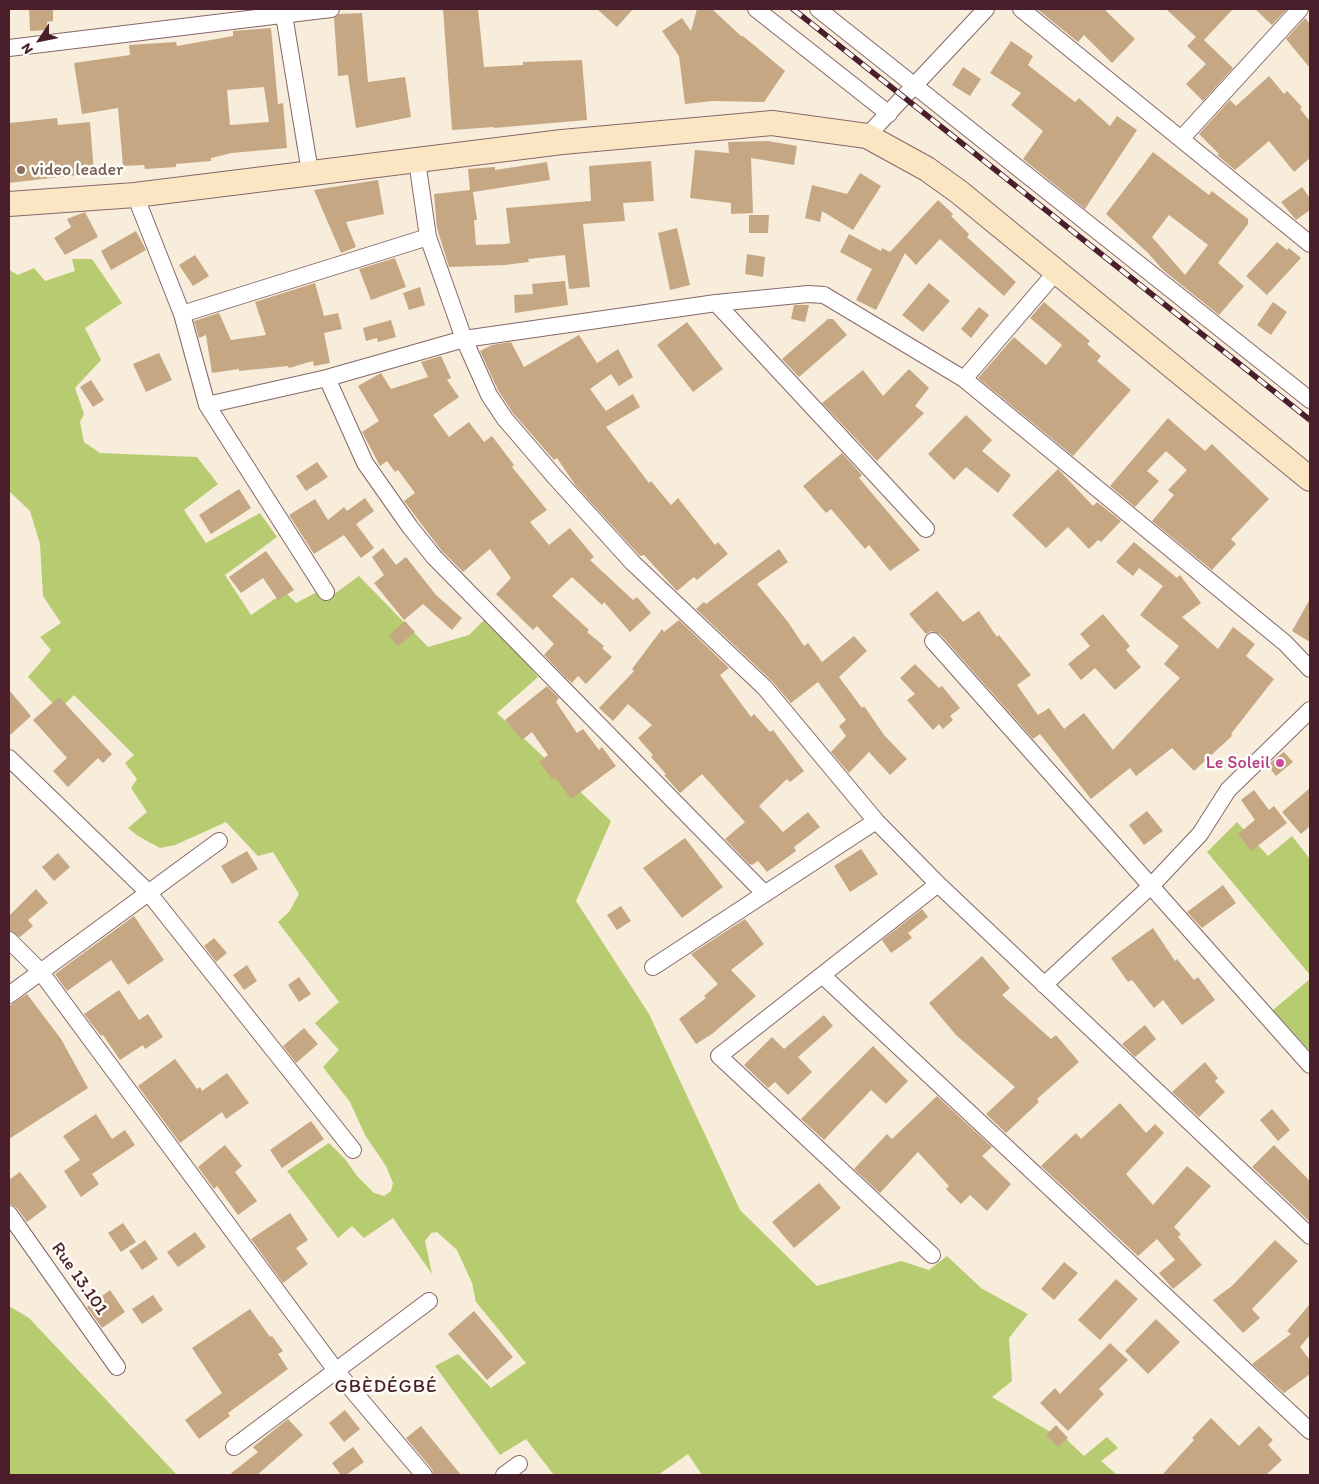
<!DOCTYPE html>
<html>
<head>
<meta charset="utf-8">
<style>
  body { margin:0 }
  #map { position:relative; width:1319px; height:1484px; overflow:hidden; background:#f8ecdb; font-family:Itim,sans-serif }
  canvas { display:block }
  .frame { position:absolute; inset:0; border:10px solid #4a1f2b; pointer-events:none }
  .north { position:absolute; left:15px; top:15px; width:50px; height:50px; -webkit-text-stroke:4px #fdfcf7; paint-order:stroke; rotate:236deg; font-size:14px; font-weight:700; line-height:20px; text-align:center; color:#4a1f2b }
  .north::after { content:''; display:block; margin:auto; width:18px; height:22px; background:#4a1f2b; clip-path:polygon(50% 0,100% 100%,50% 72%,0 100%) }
</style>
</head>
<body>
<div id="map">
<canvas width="1319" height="1484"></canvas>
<div class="frame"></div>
<div class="north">N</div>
</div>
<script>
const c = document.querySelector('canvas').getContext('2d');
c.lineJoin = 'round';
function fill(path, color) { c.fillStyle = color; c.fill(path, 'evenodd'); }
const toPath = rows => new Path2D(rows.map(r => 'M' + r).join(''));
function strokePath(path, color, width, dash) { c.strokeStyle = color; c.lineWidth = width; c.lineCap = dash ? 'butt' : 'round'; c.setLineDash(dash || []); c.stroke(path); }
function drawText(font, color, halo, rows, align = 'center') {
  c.font = font + ' Itim,sans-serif'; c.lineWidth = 5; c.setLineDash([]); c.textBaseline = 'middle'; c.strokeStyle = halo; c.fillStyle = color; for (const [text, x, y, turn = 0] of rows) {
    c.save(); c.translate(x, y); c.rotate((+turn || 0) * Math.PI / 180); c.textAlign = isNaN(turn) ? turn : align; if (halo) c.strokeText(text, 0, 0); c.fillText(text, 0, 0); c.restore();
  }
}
fill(toPath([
  [72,259,92,259,122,303,85,328,101,360,75,388,84,414,80,422,84,442,100,453,197,457,218,484,184,510,206,543,260,513,277,537,225,575,251,615,285,592,296,603,317,592,326,600,359,576,428,647,469,635,488,616,538,677,497,713,611,821,576,901,649,1014,740,1210,817,1286,901,1261,929,1270,947,1256,981,1288,1028,1314,1009,1338,1012,1381,992,1397,1062,1439,1065,1438,1084,1456,1107,1437,1118,1448,1101,1461,1117,1475,702,1475,688,1454,658,1475,554,1475,526,1439,500,1455,435,1366,458,1354,491,1388,526,1363,476,1302,472,1283,457,1250,437,1232,431,1233,425,1241,432,1274,393,1218,364,1238,352,1226,338,1238,287,1171,329,1143,345,1159,357,1176,374,1193,384,1196,391,1191,393,1183,386,1166,365,1135,350,1102,323,1067,339,1050,315,1023,339,1002,278,922,289,912,299,894,273,852,258,856,226,822,175,845,160,848,138,836,128,828,147,812,131,788,137,779,125,763,134,755,74,695,59,710,28,677,51,650,40,637,61,623,43,596,40,544,30,511,9,491,9,270,18,275,34,268,45,281,75,271],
  [1237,822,1268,856,1292,836,1310,859,1310,975,1207,852],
  [1310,979,1310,1051,1273,1010],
  [9,1306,29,1318,177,1475,9,1475]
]), '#b7cc70');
fill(toPath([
  [29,9,53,9,53,21,47,22,48,30,30,31],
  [443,9,478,9,484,67,523,65,523,62,582,60,587,120,494,128,494,127,452,130],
  [597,9,633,9,617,27],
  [697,9,712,9,741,36,743,36,785,71,764,102,712,101,685,104,679,56,662,31,682,18,691,31],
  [1037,9,1104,9,1135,39,1112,63,1084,35,1078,42],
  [1166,9,1233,9,1204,40,1233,68,1203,101,1186,84,1206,64,1187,46,1196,37],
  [1255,9,1287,9,1272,25],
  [362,13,368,82,405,77,411,117,356,128,348,75,338,76,334,18,339,14],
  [1305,18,1310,24,1310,68,1286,39],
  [271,28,278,104,283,103,287,148,232,153,211,158,211,161,176,164,176,167,145,169,144,165,123,166,118,108,82,114,74,63,130,55,129,45,176,42,177,46,233,36,233,31],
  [264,87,269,122,230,125,227,90],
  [1011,41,1033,56,1028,65,1075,102,1079,98,1110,126,1117,116,1137,130,1085,209,1023,159,1043,131,1011,105,1021,93,990,73],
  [963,67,981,79,970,96,952,85],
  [1269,76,1284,94,1287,91,1302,107,1300,109,1310,121,1310,158,1294,172,1269,141,1235,170,1217,155,1219,154,1199,134,1230,100,1236,106],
  [57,118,58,125,90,122,94,173,9,183,9,123],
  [768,141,797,146,794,165,751,158,753,213,731,214,731,203,690,198,695,150,729,153,728,142],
  [1153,152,1209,195,1212,191,1248,219,1248,224,1218,263,1244,286,1219,315,1163,270,1148,253,1106,214],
  [1169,215,1208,245,1185,275,1152,237],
  [651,161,654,201,623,203,625,221,583,224,590,287,569,289,565,255,528,259,529,262,505,265,449,267,437,228,434,194,470,190,468,169,495,167,495,170,547,162,550,180,473,192,477,220,474,220,476,245,505,244,510,243,506,208,591,201,589,166],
  [860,173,881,186,853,230,822,211,820,222,805,218,812,185,847,194],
  [378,180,384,214,346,222,356,247,341,253,314,190],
  [1302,187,1310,198,1310,210,1296,220,1281,202],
  [938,200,953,214,951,216,969,234,967,237,1016,282,1004,296,940,239,916,265,905,253,876,310,856,300,872,269,840,252,849,234,881,251,882,248,890,252],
  [85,212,98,237,65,255,54,238,71,227,67,219],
  [749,215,769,215,768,233,749,233],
  [677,228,690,285,670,290,658,233],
  [136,231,146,250,111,270,101,251],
  [1277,242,1287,250,1289,248,1301,258,1267,295,1246,276],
  [747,254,765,257,763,277,745,274],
  [195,255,209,276,193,286,179,265],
  [395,258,406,287,371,300,359,269],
  [565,281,568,305,515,313,514,295,533,294,532,284],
  [315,283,324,316,338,313,342,329,324,333,330,363,314,366,313,361,289,368,288,366,239,371,239,369,212,373,206,335,199,338,194,321,219,313,231,340,266,335,255,302],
  [929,283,950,301,923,332,902,315],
  [420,287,425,305,409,310,403,293],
  [1044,302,1090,341,1087,344,1101,356,1097,361,1131,390,1073,456,978,378,1014,337,1046,365,1062,345,1030,318],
  [1273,302,1287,312,1271,335,1257,325],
  [794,305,809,305,805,322,791,319],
  [979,307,989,315,971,338,961,329],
  [828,319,833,319,847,335,799,377,782,359],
  [391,320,396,337,378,342,377,338,366,341,363,328],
  [687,322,723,369,693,392,657,345],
  [579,335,597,363,618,349,633,377,619,386,611,374,590,389,606,411,633,394,640,407,606,427,649,483,651,481,671,505,678,498,715,545,718,542,728,554,697,580,694,577,677,591,644,555,640,556,576,486,557,458,554,460,513,413,498,390,480,351,492,345,511,342,524,367],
  [159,353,172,380,146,392,133,364],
  [441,356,451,378,447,380,459,397,433,415,449,437,469,422,484,442,492,436,514,465,512,467,547,510,530,522,549,545,570,528,594,557,590,560,633,600,637,597,651,613,630,632,604,602,602,605,572,577,552,596,589,630,587,632,604,646,602,648,612,657,586,684,578,676,572,683,566,678,544,655,554,644,537,626,533,630,496,594,511,578,490,549,463,572,441,550,404,501,415,493,398,470,395,472,387,461,380,466,362,432,379,421,358,386,381,373,391,389,428,377,421,362],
  [909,369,929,388,915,406,924,413,877,461,822,403,863,370,883,396],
  [91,380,104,400,93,407,80,387],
  [966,415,992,440,982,451,1011,475,998,493,966,467,954,480,928,454],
  [1168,418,1205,451,1212,444,1269,499,1231,539,1236,544,1212,570,1152,521,1174,495,1168,490,1187,470,1166,451,1147,471,1159,481,1135,507,1110,486],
  [842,453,862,475,859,478,920,550,890,571,869,545,865,549,831,509,826,513,803,486],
  [317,462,328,477,306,491,296,476],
  [1058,469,1093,506,1097,502,1121,521,1101,542,1098,540,1089,549,1068,527,1046,548,1012,515],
  [239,489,251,508,211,534,199,515],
  [365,498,374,511,356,524,374,548,361,558,344,535,314,554,289,515,315,499,328,520,344,507,347,511],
  [1134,542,1177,578,1180,575,1201,603,1182,617,1218,649,1233,627,1255,644,1246,656,1274,679,1231,734,1232,736,1194,771,1172,748,1136,776,1130,768,1091,799,1040,734,1033,739,940,634,931,631,926,634,909,614,937,591,963,622,979,611,997,637,999,635,1031,675,1017,685,1038,715,1049,708,1064,729,1084,713,1113,750,1180,678,1164,664,1179,646,1140,615,1163,586,1139,568,1133,576,1116,562],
  [383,548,396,565,406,557,436,595,462,618,452,630,423,604,404,620,374,583,384,575,372,557],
  [779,549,788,562,757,584,788,622,804,646,808,643,822,662,854,636,867,651,839,677,862,708,864,706,884,735,907,759,890,775,869,752,849,773,831,752,846,736,839,726,846,720,818,682,791,703,772,681,696,609,704,602,706,604],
  [266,551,294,590,278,600,263,578,241,593,229,577],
  [1310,599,1310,642,1292,631],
  [1103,614,1130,646,1126,650,1141,667,1115,690,1095,668,1081,680,1068,664,1090,646,1080,634],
  [679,620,729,668,720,675,751,717,754,714,770,732,773,730,804,771,790,782,787,779,759,806,783,832,808,812,820,827,794,847,796,851,767,872,758,861,752,865,749,864,725,839,745,822,702,774,680,793,664,775,666,774,651,757,653,755,638,738,652,725,628,704,613,721,599,708,634,671,632,669,662,629,664,632],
  [405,621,415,632,398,646,389,635],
  [915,664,939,688,942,686,960,708,950,716,953,720,943,729,939,724,933,730,907,700,915,694,900,678],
  [547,686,559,698,556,702,577,733,583,729,599,750,602,747,616,766,571,799,555,777,552,779,539,762,548,755,532,732,522,740,505,720],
  [9,690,31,716,9,736],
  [59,697,112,754,103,763,98,758,68,787,53,771,67,758,33,720],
  [1284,752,1293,762,1276,776,1267,765],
  [1310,788,1310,826,1301,834,1282,812],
  [1254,790,1269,810,1274,806,1287,823,1251,851,1238,834,1255,820,1241,800],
  [1147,811,1163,831,1144,845,1129,825],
  [685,838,723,887,682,918,643,868],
  [861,849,878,874,850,892,834,866],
  [247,851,258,869,232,884,221,866],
  [58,853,70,867,54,881,42,867],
  [1223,885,1236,903,1202,928,1187,912],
  [36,889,48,903,28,920,33,926,20,937,9,930,9,916],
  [621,906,631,921,617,930,607,915],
  [922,909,928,917,908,933,912,938,891,953,882,940],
  [134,916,164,960,128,985,111,960,67,991,55,974],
  [745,919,764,944,731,970,756,996,712,1034,696,1044,679,1019,706,998,704,996,718,984,691,954],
  [1153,928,1175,961,1177,959,1194,980,1198,977,1215,1000,1182,1025,1163,1000,1154,1008,1132,980,1128,982,1111,958],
  [214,938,227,953,216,962,204,946],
  [982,956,1010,988,1002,995,1051,1039,1056,1035,1079,1062,1037,1099,1039,1102,1006,1133,986,1114,1015,1087,956,1035,929,1003],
  [247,965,257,981,244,990,233,975],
  [299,977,311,994,299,1002,288,985],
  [119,990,139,1020,148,1014,163,1037,145,1049,143,1045,120,1060,103,1035,101,1036,84,1014],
  [27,994,61,1039,88,1088,9,1139,9,1006],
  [824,1015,833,1026,798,1057,812,1072,788,1095,775,1082,768,1088,744,1065,772,1037,784,1049],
  [1145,1025,1156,1039,1135,1057,1122,1044],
  [304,1028,318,1044,296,1063,283,1046],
  [873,1046,908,1081,886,1104,871,1090,824,1140,801,1119],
  [175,1059,197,1089,200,1087,202,1091,227,1073,249,1103,226,1119,222,1112,180,1143,138,1086],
  [1205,1062,1218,1078,1215,1081,1225,1092,1199,1117,1172,1092],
  [937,1096,992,1147,982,1156,1011,1184,987,1211,970,1195,961,1204,946,1189,949,1186,918,1152,880,1193,854,1169,887,1134,892,1139],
  [1120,1103,1146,1133,1155,1124,1164,1133,1126,1174,1153,1205,1187,1166,1211,1186,1174,1227,1181,1234,1178,1237,1202,1265,1173,1289,1159,1273,1175,1260,1157,1239,1138,1256,1041,1166,1076,1133,1081,1139],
  [1272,1109,1290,1130,1278,1141,1260,1120],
  [96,1114,112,1139,125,1130,135,1145,92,1174,99,1184,81,1197,64,1171,80,1160,63,1136],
  [311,1121,324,1139,282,1168,270,1150],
  [225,1145,242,1166,235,1172,257,1201,238,1215,217,1186,214,1189,198,1167],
  [1274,1145,1310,1181,1310,1222,1252,1167],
  [20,1172,47,1207,27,1222,17,1208,9,1204,9,1180],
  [819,1183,841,1208,794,1248,772,1222],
  [290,1213,308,1240,296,1248,308,1264,283,1283,251,1239],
  [123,1223,136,1242,121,1252,108,1233],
  [195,1232,206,1247,178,1267,167,1252],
  [145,1240,158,1259,142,1270,129,1251],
  [1275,1240,1298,1261,1252,1309,1260,1318,1243,1333,1213,1300,1232,1286],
  [1064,1262,1078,1273,1054,1300,1041,1289],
  [1116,1279,1138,1299,1100,1340,1078,1320],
  [110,1290,125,1312,102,1328,87,1307],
  [153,1295,163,1310,142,1324,132,1309],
  [1310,1304,1310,1335,1300,1347,1310,1360,1310,1374,1284,1393,1252,1364,1291,1334,1287,1331],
  [250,1309,270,1337,272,1336,283,1351,278,1354,288,1369,228,1413,230,1416,199,1439,185,1420,222,1393,192,1348],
  [474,1311,513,1357,487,1380,448,1334],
  [1156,1319,1180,1342,1148,1374,1125,1351],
  [1110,1343,1128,1360,1099,1389,1104,1394,1068,1431,1040,1403,1055,1388,1060,1394],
  [345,1410,360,1429,344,1442,329,1423],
  [1211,1418,1239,1446,1259,1426,1273,1440,1268,1445,1282,1460,1266,1475,1162,1475,1194,1440,1192,1438],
  [288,1419,303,1435,257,1475,229,1475,258,1452,253,1447],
  [1056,1425,1068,1438,1058,1447,1046,1435],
  [421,1426,461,1475,434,1475,432,1469,406,1438],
  [353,1447,364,1462,346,1475,341,1475,332,1463]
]), '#c5a883');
const street = toPath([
  [283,9,310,172],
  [756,9,889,114],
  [818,9,1310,400],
  [1021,9,1310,244],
  [9,48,331,9],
  [867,136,986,9],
  [1181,139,1300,9],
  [417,161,428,237,464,339,489,395,505,419,554,476,633,563,765,688,876,821,938,884,1310,1236],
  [135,195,182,314,207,405,326,592],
  [716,303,926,529],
  [182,314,428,237],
  [327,378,365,463,410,527,434,557,765,894],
  [964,379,1056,272],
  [207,405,327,378,464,339,716,303,808,294,824,295,964,379,1285,643,1310,669],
  [933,641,1310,1065],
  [9,758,148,892,353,1150],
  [9,940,40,971,337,1372,424,1475],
  [653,967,876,821],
  [822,975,1310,1431],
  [1044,985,1152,885,1200,834,1228,790,1310,710],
  [9,995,219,841],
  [9,1214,117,1367],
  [932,1255,719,1056,938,884],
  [234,1447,429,1301],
  [504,1475,519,1464]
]);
const secondary = toPath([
  [9,204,135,195,562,142,740,126,772,123,867,136,927,169,959,192,1310,479]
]);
strokePath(street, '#876769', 18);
strokePath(secondary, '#876769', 26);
strokePath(street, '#fff', 16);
strokePath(secondary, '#fbe6c4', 24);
const rail = toPath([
  [793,9,1310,420]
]);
strokePath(rail, '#4a1f2b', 5.5);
strokePath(rail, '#fdfcf7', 4, [11]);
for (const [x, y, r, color] of [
  [21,170,5,"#8d6e63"],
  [1280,763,5,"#d1479c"]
]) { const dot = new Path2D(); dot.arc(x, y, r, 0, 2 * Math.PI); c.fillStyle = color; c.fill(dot); strokePath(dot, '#fdfcf7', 2); }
drawText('18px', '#785e54', '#fdfcf7', [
  ["video leader",31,170]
], 'left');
drawText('18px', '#b23c85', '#fdfcf7', [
  ["Le Soleil",1270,763]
], 'right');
drawText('18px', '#4a1f2b', '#fdfcf7', [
  ["Rue 13.101",79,1279,55]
]);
c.letterSpacing = '1px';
drawText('19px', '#4a1f2b', '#fdfcf7', [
  ["GBÈDÉGBÉ",386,1387]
]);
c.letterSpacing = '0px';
</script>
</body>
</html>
